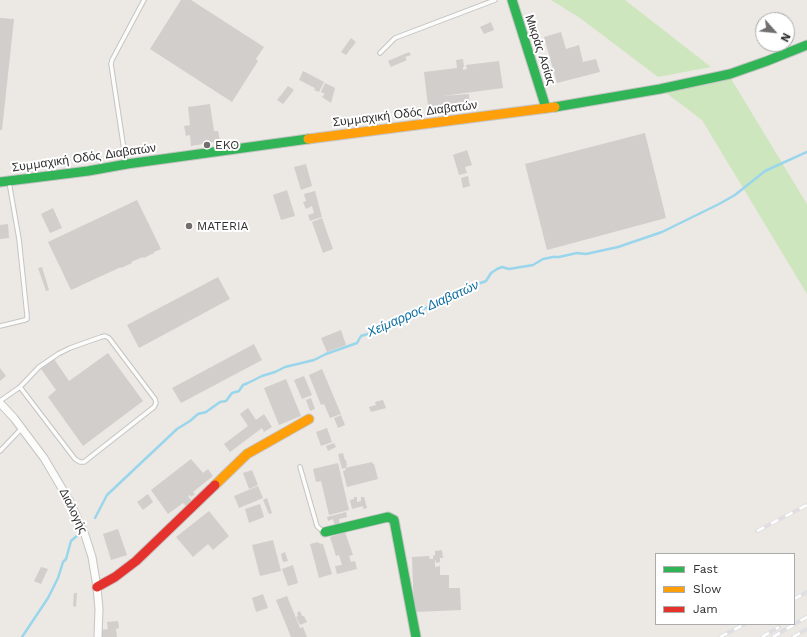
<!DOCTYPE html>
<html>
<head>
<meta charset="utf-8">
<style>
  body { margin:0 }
  #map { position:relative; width:807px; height:637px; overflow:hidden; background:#ece8e4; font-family:"Work Sans",sans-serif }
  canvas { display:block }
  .legend { position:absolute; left:655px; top:553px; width:140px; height:72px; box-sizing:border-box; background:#fff; border:1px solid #ababab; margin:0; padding:5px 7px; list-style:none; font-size:12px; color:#2e2e2e }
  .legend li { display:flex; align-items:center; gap:8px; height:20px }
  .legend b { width:20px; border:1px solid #ababab }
  .north { position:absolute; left:755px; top:12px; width:40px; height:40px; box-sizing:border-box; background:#fff; border:1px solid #ababab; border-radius:50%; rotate:117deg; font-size:11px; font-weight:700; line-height:16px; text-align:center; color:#2e2e2e }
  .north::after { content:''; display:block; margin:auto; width:14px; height:18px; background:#706f6e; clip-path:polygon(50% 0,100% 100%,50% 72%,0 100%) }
</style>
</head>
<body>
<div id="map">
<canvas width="807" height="637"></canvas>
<ul class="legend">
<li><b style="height:5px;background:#30b455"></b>Fast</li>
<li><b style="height:5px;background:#ff9f0a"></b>Slow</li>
<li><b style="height:5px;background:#e5322d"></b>Jam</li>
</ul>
<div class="north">N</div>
</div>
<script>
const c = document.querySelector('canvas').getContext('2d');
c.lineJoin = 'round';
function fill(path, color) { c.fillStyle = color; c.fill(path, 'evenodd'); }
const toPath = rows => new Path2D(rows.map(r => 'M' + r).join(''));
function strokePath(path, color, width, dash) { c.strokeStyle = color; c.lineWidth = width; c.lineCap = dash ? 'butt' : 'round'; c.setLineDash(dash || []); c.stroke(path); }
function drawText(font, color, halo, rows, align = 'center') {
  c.font = font + ' "Work Sans",sans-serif'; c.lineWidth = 4; c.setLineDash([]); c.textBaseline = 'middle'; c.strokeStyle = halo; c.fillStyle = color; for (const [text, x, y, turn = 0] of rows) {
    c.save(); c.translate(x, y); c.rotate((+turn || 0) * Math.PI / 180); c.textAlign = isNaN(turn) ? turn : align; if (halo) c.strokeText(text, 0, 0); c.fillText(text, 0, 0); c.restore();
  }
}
fill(toPath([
  [551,0,625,0,711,67,658,77,580,18],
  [730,77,807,204,807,294,702,120,665,92]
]), '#cee6be');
strokePath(toPath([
  [95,518,107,495,177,429,190,421,198,414,206,412,220,402,226,401,232,393,239,391,243,385,248,383,262,376,275,372,285,367,314,360,326,354,357,343,361,336,371,333,402,318,412,315,459,291,486,281,491,273,497,269,502,267,509,269,533,265,543,259,553,257,559,257,577,253,586,254,618,247,662,232,719,204,735,195,765,171,807,152],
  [22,637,48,598,58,578,63,562,66,559,71,541,79,534]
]), '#99d6ec', 2.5);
fill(toPath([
  [181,0,191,0,264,47,256,59,258,61,232,102,150,49],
  [0,18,14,19,2,130,0,130],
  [491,22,494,30,484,34,480,27],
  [561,32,566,49,579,45,583,62,596,59,600,72,557,83,544,37],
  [351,38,356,42,346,55,341,52],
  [409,52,411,55,405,57,407,60,391,67,388,61],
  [463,59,464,67,463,67,463,70,467,69,466,65,499,61,503,88,442,96,469,94,470,110,429,115,424,72,457,68,456,60],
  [303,71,324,82,319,92,314,90,315,88,299,80],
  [325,83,335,88,331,103,322,97,325,94,321,92],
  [288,86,294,90,283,104,277,100],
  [210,104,214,131,218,131,220,141,191,146,190,135,186,136,184,126,190,125,188,107],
  [645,133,666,218,547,250,525,164],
  [467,150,472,165,465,167,467,173,459,175,453,155],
  [306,164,312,186,301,190,294,167],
  [468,176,470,186,463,188,461,178],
  [287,190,295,216,281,220,273,195],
  [315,191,322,217,310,221,308,215,314,213,312,206,306,209,303,202,306,201,304,194],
  [137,200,161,249,154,252,154,253,144,258,143,257,131,262,132,263,121,268,121,267,71,290,48,242],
  [53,208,62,228,50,233,41,214],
  [322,218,333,249,323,253,312,222],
  [8,224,9,238,0,239,0,225],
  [42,267,49,290,46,291,38,268],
  [218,277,230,299,139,348,127,325],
  [341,330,346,345,327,352,321,338],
  [254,344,262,360,181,403,172,388],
  [108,353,143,401,83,446,48,397,56,390,41,369,54,359,69,381],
  [0,368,6,376,0,381],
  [322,369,341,414,330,418,324,404,321,405,309,375],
  [304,376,312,395,302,399,294,380],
  [286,379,301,416,279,425,264,388],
  [311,398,315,409,310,411,306,400],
  [383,400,386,408,371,412,369,407,376,405,375,402],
  [248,408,256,420,264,414,272,427,264,432,262,428,230,452,224,444,248,426,240,414],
  [341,415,345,425,338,428,334,418],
  [327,428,332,442,321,446,316,432],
  [334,443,336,447,328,451,326,446],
  [343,453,345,460,346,460,347,465,346,465,347,467,342,469,338,454],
  [191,459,203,473,208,469,213,476,193,492,195,494,191,497,190,495,188,496,192,501,186,506,183,503,168,514,151,490],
  [372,462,373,464,374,464,378,479,347,487,343,471,346,470,345,468],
  [338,463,349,510,329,515,321,481,316,482,313,469],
  [252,470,258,485,249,489,243,473],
  [258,486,263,498,239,508,234,496],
  [148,494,153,502,143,510,137,502],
  [354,497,357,497,357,502,361,501,361,497,364,497,367,508,363,509,363,506,352,509,350,500,354,499],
  [267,498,272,513,269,514,263,500],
  [260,504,264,517,249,523,245,509],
  [209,511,229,536,213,550,208,544,193,557,176,537],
  [346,512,347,517,339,519,340,525,335,527,333,519,328,521,327,517],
  [118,529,127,555,111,560,103,534],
  [345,532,353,555,349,556,351,562,355,561,357,569,337,574,335,566,342,565,339,555,336,556,330,537],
  [273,540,281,571,260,576,252,545],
  [318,542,318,543,323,544,332,574,319,578,310,544],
  [442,550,443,558,440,558,440,562,436,563,436,560,435,561,435,567,440,566,440,575,449,575,449,588,460,588,461,610,414,612,412,557,429,556,430,559,433,559,433,556,435,555,435,551],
  [285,552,288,561,283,562,281,554],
  [293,565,298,583,288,586,282,569],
  [41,567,48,569,41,584,34,581],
  [74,593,77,593,76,607,73,606],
  [263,594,268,608,256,612,252,598],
  [287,596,300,628,303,627,307,637,291,637,276,600],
  [300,611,302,616,304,616,307,622,300,625,296,617,298,616,297,613],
  [118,621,119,628,116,629,117,637,102,637,101,630,108,629,107,622]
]), '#d1cecb');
const lane = toPath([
  [380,53,395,38,495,0],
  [126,163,111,64,112,60,144,0],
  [0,326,25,320,27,319,27,315,19,239,9,182],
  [0,401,20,387,39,367,58,354,70,348,101,337,105,336,109,338,155,399,156,403,154,407,84,462,80,462,75,459,20,387],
  [0,451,22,428],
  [300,467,317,526,320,529,324,531]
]);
const street = toPath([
  [0,403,14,418,44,458,70,502,85,535,92,557,97,587,99,609,98,637]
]);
const fast = toPath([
  [512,0,546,108],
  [555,107,660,89,730,74,767,61,807,45],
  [0,182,88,171,127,164,308,139],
  [325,532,388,517,394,520,416,637]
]);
const slow = toPath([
  [308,139,555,107],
  [215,485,247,454,309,419]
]);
const jam = toPath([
  [97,587,115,577,136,561,215,485]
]);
strokePath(lane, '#c5c4c5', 5.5);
strokePath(street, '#c5c4c5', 9);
strokePath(fast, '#c5c4c5', 11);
strokePath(slow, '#c5c4c5', 11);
strokePath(jam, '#c5c4c5', 11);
strokePath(lane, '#fcfcfb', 3.5);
strokePath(street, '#fcfcfb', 7);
strokePath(fast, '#30b455', 9);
strokePath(slow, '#ff9f0a', 9);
strokePath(jam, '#e5322d', 9);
const rail = toPath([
  [757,531,807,505],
  [794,599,807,592],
  [720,637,745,624],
  [762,637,779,627],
  [773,637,807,617],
  [793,637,807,629]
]);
strokePath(rail, '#dfdfe1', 4);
strokePath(rail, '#fff', 2.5, [8]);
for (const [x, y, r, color] of [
  [207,145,4,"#706f6e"],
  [189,226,4,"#706f6e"]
]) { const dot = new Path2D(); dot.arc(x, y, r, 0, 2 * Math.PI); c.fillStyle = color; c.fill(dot); strokePath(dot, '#fff', 1.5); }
drawText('12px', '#2e2e2e', '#fff', [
  ["Μικράς Ασίας",540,50,72],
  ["Συμμαχική Οδός Διαβατών",405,114,-7],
  ["Συμμαχική Οδός Διαβατών",84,158,-8],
  ["Διαλογής",73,511,64]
]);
drawText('12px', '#2e2e2e', '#fff', [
  ["EKO",215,145],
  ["MATERIA",197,226]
], 'left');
drawText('italic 13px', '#0d6fa3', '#fff', [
  ["Χείμαρρος Διαβατών",423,309,-24]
]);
</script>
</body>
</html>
